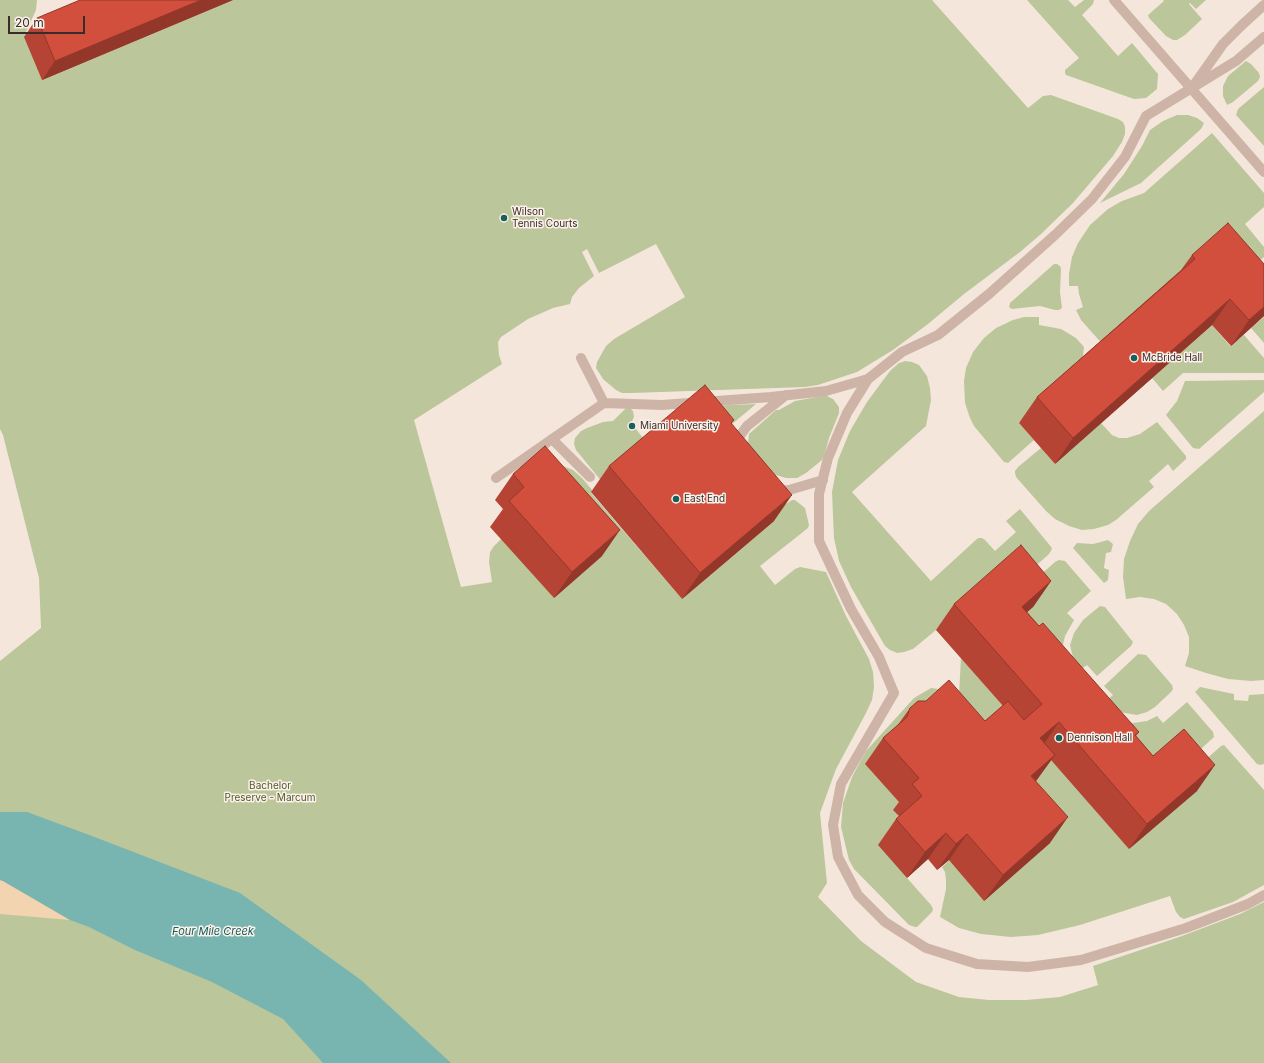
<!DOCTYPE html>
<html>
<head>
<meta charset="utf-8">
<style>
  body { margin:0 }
  #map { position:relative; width:1264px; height:1063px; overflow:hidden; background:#f5e6dc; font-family:Inter,sans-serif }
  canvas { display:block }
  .scale { position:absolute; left:8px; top:16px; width:77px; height:18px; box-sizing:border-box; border:2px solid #3a2c28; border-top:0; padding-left:5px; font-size:12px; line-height:14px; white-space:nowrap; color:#3a2c28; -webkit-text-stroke:3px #fcf1ea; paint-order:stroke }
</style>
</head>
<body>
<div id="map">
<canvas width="1264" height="1063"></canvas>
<div class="scale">20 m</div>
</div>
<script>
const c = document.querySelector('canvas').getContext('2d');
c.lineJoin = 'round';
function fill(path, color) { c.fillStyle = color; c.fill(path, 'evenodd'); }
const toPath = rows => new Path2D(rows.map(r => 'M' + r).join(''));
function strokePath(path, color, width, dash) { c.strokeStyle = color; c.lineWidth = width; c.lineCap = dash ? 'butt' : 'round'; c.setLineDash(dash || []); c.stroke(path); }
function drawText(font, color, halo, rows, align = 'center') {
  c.font = font + ' Inter,sans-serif'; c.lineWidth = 3; c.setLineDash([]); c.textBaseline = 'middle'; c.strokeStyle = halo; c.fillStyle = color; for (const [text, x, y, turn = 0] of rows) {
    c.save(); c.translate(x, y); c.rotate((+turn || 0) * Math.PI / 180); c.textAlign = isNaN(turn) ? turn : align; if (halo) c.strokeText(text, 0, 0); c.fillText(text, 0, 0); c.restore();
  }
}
fill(toPath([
  [0,0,37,0,36,10,26,32,62,71,233,0,932,0,1028,108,1043,96,1051,95,1118,119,1123,122,1125,127,1125,134,1122,142,1113,156,1073,203,1041,234,1020,252,964,294,928,324,893,350,857,372,818,385,805,387,632,393,622,393,616,390,603,379,596,368,597,362,606,346,614,339,685,297,656,244,599,273,587,249,582,252,594,276,579,288,572,297,570,304,553,308,528,319,501,337,498,342,499,355,502,364,414,420,461,587,492,582,489,562,490,552,494,546,501,539,553,462,573,470,582,478,593,491,591,493,682,599,769,515,792,500,795,500,805,508,809,525,808,528,760,566,775,585,795,569,800,567,826,572,846,616,869,659,873,672,874,687,872,700,866,713,836,769,820,813,827,883,818,897,861,941,916,982,959,997,989,1000,1026,1000,1060,997,1098,985,1093,966,1182,936,1240,914,1264,902,1264,1063,0,1063,0,661,41,628,39,578,3,435,0,429],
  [1027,0,1068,0,1075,7,1084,0,1094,0,1093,4,1082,15,1118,56,1132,43,1158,74,1157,89,1146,98,1134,99,1066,75,1065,73,1065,70,1079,58],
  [1163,0,1206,0,1196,9,1190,3,1189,4,1202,19,1185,35,1177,40,1173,40,1166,36,1149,18,1148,15,1164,1],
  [1246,61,1251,64,1259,73,1260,77,1258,81,1233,102,1227,105,1223,96,1223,86,1228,76],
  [1264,87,1264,146,1236,115,1238,109],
  [1177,115,1188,115,1197,118,1204,123,1201,129,1141,183,1100,203,1124,174,1142,146,1150,130,1163,121],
  [1212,133,1264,193,1264,207,1245,224,1264,247,1264,257,1237,280,1105,347,1081,320,1076,310,1083,307,1079,294,1078,286,1069,286,1069,274,1072,257,1078,243,1090,225,1108,209,1122,201,1144,193],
  [1054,264,1057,264,1060,266,1061,269,1060,292,1062,308,1059,310,1055,310,1040,306,1012,309,1009,307,1010,303],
  [1024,317,1039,317,1039,325,1061,329,1076,338,1084,347,1083,356,1088,363,1019,423,1034,440,1008,463,1004,462,974,426,970,418,965,403,964,381,966,368,973,352,984,338,996,328,1013,320],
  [1264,317,1264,343,1251,328],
  [1212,325,1230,346,1244,335,1264,358,1264,373,1183,373,1163,391,1152,378],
  [905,361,912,362,919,365,927,376,930,388,931,400,926,426,852,492,931,581,978,538,982,538,985,540,995,551,1016,532,1006,521,1020,509,1052,548,1051,551,1048,555,1014,585,936,630,913,649,904,652,897,653,890,650,885,646,851,587,839,561,834,538,832,492,838,460,850,431,867,402,890,371,899,363],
  [1264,380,1264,392,1199,449,1193,448,1166,415,1177,401,1185,381],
  [822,396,827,396,833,399,839,407,839,413,829,438,825,453,822,460,806,473,797,478,786,478,776,475,763,468,756,461,748,443,749,434,776,410,779,410,795,401],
  [756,404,712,441,684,407],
  [626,408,630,408,633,411,634,417,631,423,648,444,603,483,576,450,574,444,575,438,581,431,587,428,603,422,613,421],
  [1264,411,1264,680,1251,681,1228,679,1206,673,1185,666,1189,653,1189,637,1184,625,1177,614,1166,604,1154,599,1140,597,1126,599,1123,577,1124,559,1130,541,1138,524,1149,511],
  [1157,422,1186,456,1186,459,1173,471,1168,464,1149,481,1154,487,1116,520,1108,525,1094,529,1082,530,1069,526,1055,519,1046,511,1016,477,1015,473,1015,471,1018,467,1041,448,1055,464,1101,423,1112,435,1119,438,1127,438,1140,434],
  [1108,540,1113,544,1111,552,1106,553,1104,568,1109,570,1108,580,1104,583,1073,548,1077,543,1093,544],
  [1059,560,1065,561,1091,591,1067,613,1074,620,1065,636,1062,649,1004,632,1021,592,1055,562],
  [1100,606,1105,607,1133,642,1131,646,1097,676,1087,665,1080,670,1074,662,1070,645,1074,633,1083,620],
  [1138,654,1146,655,1172,685,1173,689,1171,692,1155,707,1147,712,1137,715,1119,712,1106,701,1113,695,1104,686],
  [961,658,1024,730,900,804,904,822,907,878,931,905,933,909,932,912,917,927,915,927,909,925,854,869,849,860,841,827,843,803,852,777,866,751,914,698,931,688,939,689,939,694,959,694],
  [1200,687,1234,694,1234,700,1248,701,1249,695,1264,694,1264,764,1260,765,1257,764,1195,692],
  [1187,702,1213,732,1214,737,1178,770,1135,782,1124,721,1133,723,1147,721,1157,716,1163,723],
  [1224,745,1264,790,1264,885,1233,902,1184,919,1180,917,1176,912,1170,896,1080,925,1038,935,1011,937,981,934,959,928,940,917,946,889,946,880,945,872,942,867,1013,802,1041,748,1185,778,1221,746]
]), '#bcc69b');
fill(toPath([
  [0,880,3,881,70,920,0,914]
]), '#f3d4b0');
fill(toPath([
  [0,812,27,812,92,836,240,893,361,980,451,1063,323,1063,283,1019,212,982,135,950,89,927,70,920,3,881,0,880]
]), '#78b5b0');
strokePath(toPath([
  [1114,0,1264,172],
  [1264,37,1236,61,1146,116,1125,157,1092,199,1055,235,989,294,938,335,902,352,868,379,847,413,828,458,819,494,819,541,851,609,879,657,894,693,841,784,833,825,838,857,858,895,885,922,926,948,977,964,1028,967,1081,960,1186,928,1248,904,1264,895],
  [1194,85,1223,44,1242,25,1264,5],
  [581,358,604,403,662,405,771,397,826,391,868,379],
  [552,439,590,477],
  [738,447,739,437,747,426,786,395],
  [496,478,604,403],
  [775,491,789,490,823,480]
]), '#ceb4a7', 10);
fill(toPath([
  [233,0,42,80,24,37,37,18],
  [1192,255,1264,264,1264,316,1231,346,1212,325,1055,464,1019,423,1037,397,1181,270],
  [734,420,731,424,774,521,682,599,591,492,609,466],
  [513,474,602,556,554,598,490,527,503,509,495,500],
  [1051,581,1033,607,1027,612,1039,626,1139,732,1136,736,1153,756,1197,791,1129,849,1051,760,1036,781,1050,843,984,901,949,860,937,870,928,859,907,878,878,845,896,819,899,816,893,810,899,802,865,764,883,738,897,726,910,708,985,721,1003,706,936,630,954,604]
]), '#b54434');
fill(toPath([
  [201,0,233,0,42,80,55,61],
  [1230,299,1212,325,1055,464,1073,438],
  [1264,307,1264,316,1231,346,1249,320],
  [792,495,774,521,682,599,700,573],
  [620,530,602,556,554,598,572,572],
  [1051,581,1033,607,1004,632,1022,607],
  [1059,722,1041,748,1040,738],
  [1055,755,1036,781,1031,776],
  [1215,765,1197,791,1129,849,1147,824],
  [1068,817,1050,843,984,901,1003,875],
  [946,833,928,859,907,878,925,852],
  [967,834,949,860,937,870,956,844]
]), '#93372b');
const building = toPath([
  [80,0,201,0,55,61,37,18,80,0],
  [1228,223,1264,264,1264,307,1249,320,1230,299,1073,438,1037,397,1195,259,1192,255,1228,223],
  [705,385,734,420,731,423,792,495,700,573,609,466,705,385],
  [545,446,620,530,572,572,509,501,524,487,513,474,545,446],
  [1021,545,1051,581,1022,607,1039,626,1043,623,1079,664,1139,732,1135,735,1153,756,1184,729,1215,765,1147,824,1059,722,1040,738,1055,755,1031,776,1068,817,1003,875,967,834,956,844,946,833,925,852,896,819,922,796,912,784,919,778,883,738,907,717,910,708,918,701,926,701,949,680,985,721,1008,701,1024,720,1042,704,954,604,1021,545]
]);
fill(building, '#d24f3d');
strokePath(building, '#93372b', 1);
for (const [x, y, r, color] of [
  [504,218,4,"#19605c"],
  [1134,358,4,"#19605c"],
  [632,426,4,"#19605c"],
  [676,499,4,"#19605c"],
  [1059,738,4,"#19605c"]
]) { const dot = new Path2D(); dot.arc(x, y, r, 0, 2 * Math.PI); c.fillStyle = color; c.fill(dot); strokePath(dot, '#fcf1ea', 1.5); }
drawText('10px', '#3a2c28', '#fcf1ea', [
  ["Wilson",512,212],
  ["Tennis Courts",512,224],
  ["McBride Hall",1142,358],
  ["Miami University",640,426],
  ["East End",684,499],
  ["Dennison Hall",1067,738]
], 'left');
drawText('10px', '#4f5b29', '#fcf1ea', [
  ["Bachelor",270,786],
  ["Preserve - Marcum",270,798]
]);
drawText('italic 11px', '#19605c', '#fcf1ea', [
  ["Four Mile Creek",213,932]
]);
</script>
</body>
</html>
